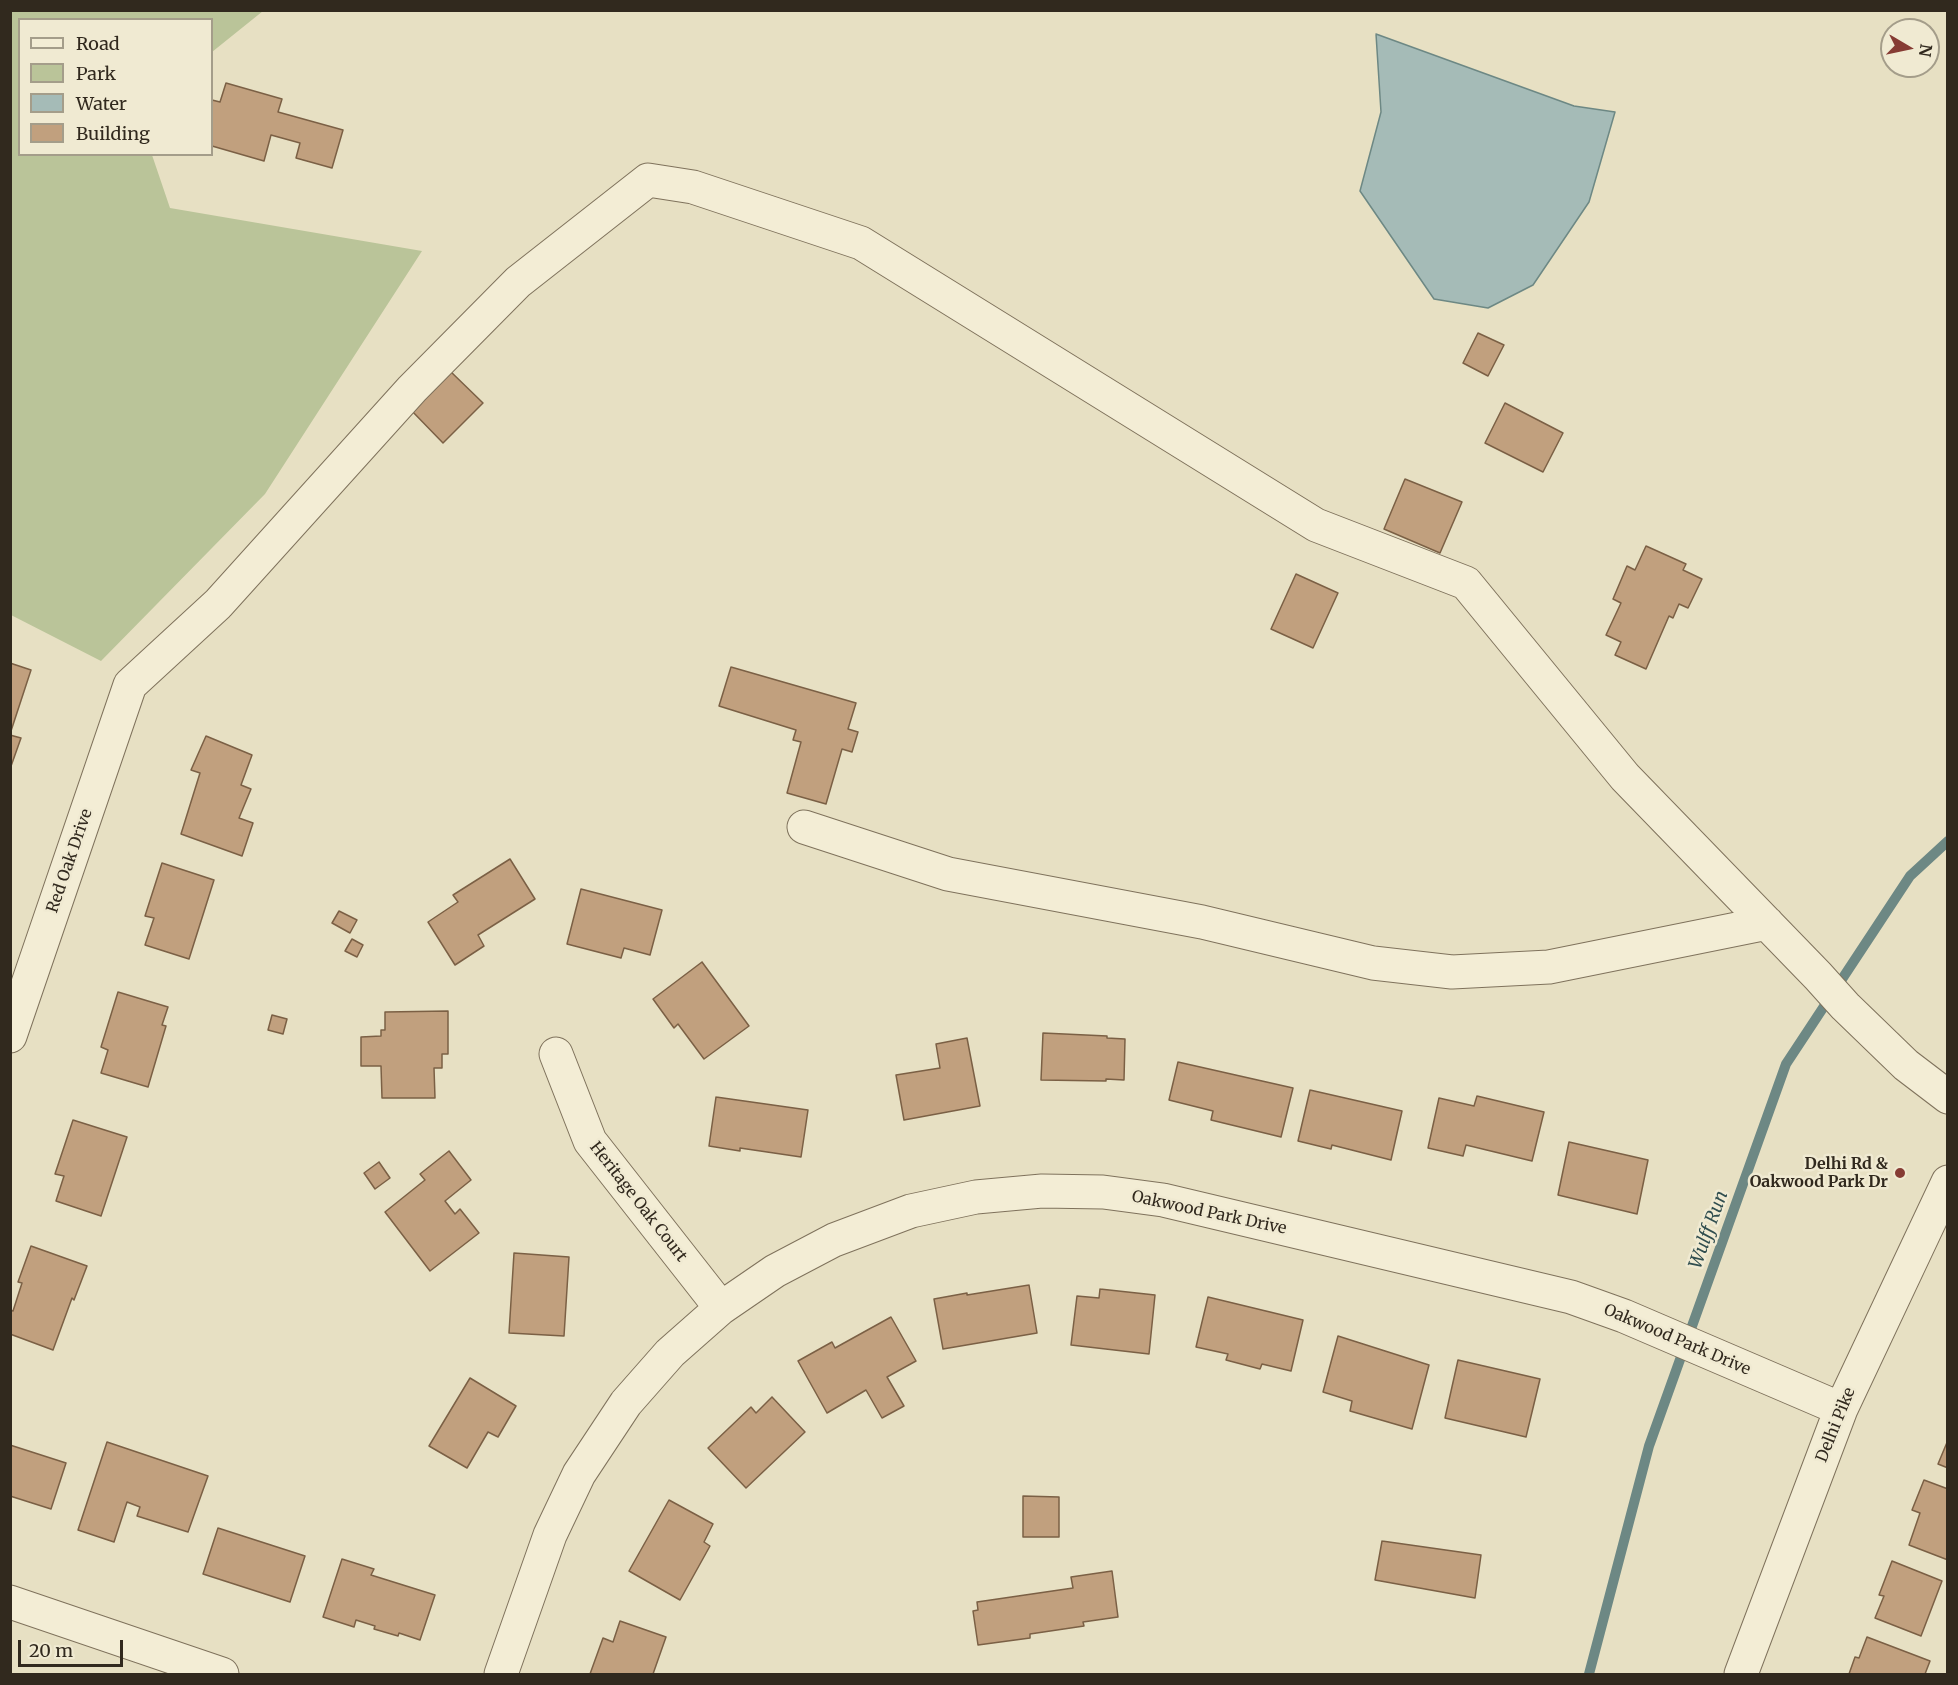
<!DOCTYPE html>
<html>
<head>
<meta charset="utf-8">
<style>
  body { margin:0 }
  #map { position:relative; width:1958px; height:1685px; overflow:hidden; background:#e7e0c3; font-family:Merriweather,serif }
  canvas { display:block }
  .frame { position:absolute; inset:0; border:12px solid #31291e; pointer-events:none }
  .legend { position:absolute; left:18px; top:18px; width:195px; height:138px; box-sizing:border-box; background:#f0ead2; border:2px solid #a49d8a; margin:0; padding:8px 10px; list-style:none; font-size:18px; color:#31291e }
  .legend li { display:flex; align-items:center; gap:12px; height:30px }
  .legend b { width:30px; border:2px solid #a49d8a }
  .north { position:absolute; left:1880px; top:18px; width:60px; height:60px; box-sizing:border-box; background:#f0ead2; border:2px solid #a49d8a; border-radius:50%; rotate:99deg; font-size:16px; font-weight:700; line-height:24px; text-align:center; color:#31291e }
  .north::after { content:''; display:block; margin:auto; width:21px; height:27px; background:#863c34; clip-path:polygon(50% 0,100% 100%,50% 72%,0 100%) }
  .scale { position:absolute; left:18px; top:1640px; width:105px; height:27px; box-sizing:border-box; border:3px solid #31291e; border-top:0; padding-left:8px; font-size:18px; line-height:21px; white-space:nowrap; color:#31291e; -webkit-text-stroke:4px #f0ead2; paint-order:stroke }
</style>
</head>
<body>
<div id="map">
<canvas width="1958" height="1685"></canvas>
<div class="frame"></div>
<ul class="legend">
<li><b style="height:8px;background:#f3edd5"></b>Road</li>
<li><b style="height:16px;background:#bac499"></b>Park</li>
<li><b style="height:16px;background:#a5bbb7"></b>Water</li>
<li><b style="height:16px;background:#c1a07e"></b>Building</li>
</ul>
<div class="north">N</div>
<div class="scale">20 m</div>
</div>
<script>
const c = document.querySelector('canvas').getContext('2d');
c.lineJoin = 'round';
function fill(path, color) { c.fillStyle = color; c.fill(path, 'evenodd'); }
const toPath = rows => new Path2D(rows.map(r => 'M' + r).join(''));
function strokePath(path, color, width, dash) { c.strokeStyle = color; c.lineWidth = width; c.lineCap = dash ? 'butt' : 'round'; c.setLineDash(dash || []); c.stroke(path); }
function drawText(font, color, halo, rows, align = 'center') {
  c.font = font + ' Merriweather,serif'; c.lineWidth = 5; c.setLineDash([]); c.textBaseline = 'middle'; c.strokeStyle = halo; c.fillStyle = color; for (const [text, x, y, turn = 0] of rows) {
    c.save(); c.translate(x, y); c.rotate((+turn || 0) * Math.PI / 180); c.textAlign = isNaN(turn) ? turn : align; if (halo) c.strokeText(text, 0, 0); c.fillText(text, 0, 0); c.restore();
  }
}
fill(toPath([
  [10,11,263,11,212,52,212,20,20,20,20,154,152,155,170,208,422,251,265,494,101,661,11,615]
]), '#bac499');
const water = toPath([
  [1376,34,1574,106,1615,112,1589,202,1533,285,1488,308,1434,299,1360,191,1381,112,1376,34]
]);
fill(water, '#a5bbb7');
strokePath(water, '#6d8884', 1.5);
strokePath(toPath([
  [1589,1674,1649,1446,1786,1064,1910,876,1948,841]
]), '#6d8884', 10);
const building = toPath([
  [226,83,282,99,278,112,343,130,332,168,296,158,300,143,271,135,264,161,212,146,212,100,220,102,226,83],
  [1478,333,1504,345,1488,376,1463,363,1478,333],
  [449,370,483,403,443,443,410,409,449,370],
  [1505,403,1563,433,1543,472,1485,443,1505,403],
  [1405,479,1462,502,1440,553,1384,529,1405,479],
  [1646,546,1686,564,1683,570,1702,579,1688,608,1679,604,1673,618,1669,616,1646,669,1615,655,1621,642,1606,635,1621,603,1613,599,1627,566,1635,570,1646,546],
  [1296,574,1338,593,1313,648,1271,629,1296,574],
  [10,663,31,670,10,734,10,663],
  [731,667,856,703,848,729,858,732,852,752,842,749,826,804,787,793,801,742,793,740,796,730,719,706,731,667],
  [10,735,21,738,10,769,10,735],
  [206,736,252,755,241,785,251,789,239,818,253,823,242,856,181,834,200,773,191,770,206,736],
  [510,859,535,899,478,935,484,946,455,965,428,922,458,902,453,895,510,859],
  [162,863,214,880,189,959,145,945,154,918,145,916,162,863],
  [581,889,662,910,650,955,624,948,621,958,567,944,581,889],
  [339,911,357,920,350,933,332,923,339,911],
  [352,939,363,945,357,957,345,951,352,939],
  [702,962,749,1026,704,1059,678,1024,674,1028,653,999,702,962],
  [118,992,168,1007,162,1025,166,1026,148,1087,101,1073,108,1050,101,1047,118,992],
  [448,1011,448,1054,442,1054,442,1068,434,1068,435,1098,382,1098,381,1066,361,1066,361,1037,381,1036,381,1030,385,1030,385,1012,448,1011],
  [272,1015,287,1019,283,1034,268,1030,272,1015],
  [1043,1033,1107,1036,1107,1038,1125,1039,1124,1080,1106,1079,1106,1081,1041,1080,1043,1033],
  [967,1038,980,1106,904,1120,896,1075,940,1068,936,1044,967,1038],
  [1178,1062,1293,1088,1281,1137,1211,1120,1213,1111,1169,1100,1178,1062],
  [1310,1090,1402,1111,1391,1160,1332,1145,1331,1149,1298,1141,1310,1090],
  [1477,1096,1544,1112,1532,1161,1466,1145,1463,1156,1428,1148,1439,1098,1474,1106,1477,1096],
  [716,1097,808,1110,801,1157,740,1148,740,1151,709,1146,716,1097],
  [73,1120,127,1137,101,1216,56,1201,64,1176,55,1174,73,1120],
  [1569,1142,1648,1160,1637,1214,1558,1195,1569,1142],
  [449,1151,471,1180,445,1201,455,1214,460,1209,479,1233,430,1271,385,1212,425,1180,420,1174,449,1151],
  [379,1162,390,1178,375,1189,364,1173,379,1162],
  [31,1246,87,1266,74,1300,72,1298,53,1350,10,1334,10,1310,13,1311,22,1283,18,1282,31,1246],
  [514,1253,569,1257,564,1336,509,1333,514,1253],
  [1029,1285,1037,1333,943,1349,934,1299,967,1293,967,1295,1029,1285],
  [1100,1289,1155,1295,1149,1354,1071,1345,1077,1296,1099,1298,1100,1289],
  [1208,1297,1303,1320,1291,1371,1262,1364,1260,1369,1226,1360,1228,1354,1196,1347,1208,1297],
  [891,1317,916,1361,887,1377,904,1406,882,1418,866,1390,827,1413,798,1361,832,1342,835,1348,891,1317],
  [1338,1336,1429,1365,1412,1429,1350,1411,1352,1401,1323,1392,1338,1336],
  [1458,1360,1540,1379,1526,1437,1445,1418,1458,1360],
  [470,1378,516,1406,498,1437,488,1432,467,1468,429,1446,470,1378],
  [772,1397,805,1432,746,1488,708,1448,751,1407,756,1413,772,1397],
  [1948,1440,1948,1468,1938,1464,1948,1440],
  [107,1442,208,1476,188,1532,137,1516,140,1507,127,1502,114,1542,78,1530,107,1442],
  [10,1445,66,1463,51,1509,10,1496,10,1445],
  [1924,1480,1948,1489,1948,1560,1909,1545,1920,1513,1912,1510,1924,1480],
  [1023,1496,1059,1497,1059,1537,1023,1537,1023,1496],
  [669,1500,713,1524,704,1542,710,1546,680,1600,629,1571,669,1500],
  [218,1528,305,1556,290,1602,203,1574,218,1528],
  [1382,1541,1481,1555,1475,1598,1375,1580,1382,1541],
  [342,1559,374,1569,371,1575,435,1595,420,1640,399,1633,398,1636,374,1629,375,1626,356,1620,354,1627,323,1617,342,1559],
  [1892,1561,1942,1581,1921,1636,1875,1618,1884,1596,1879,1595,1892,1561],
  [1112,1571,1118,1617,1083,1622,1084,1626,1030,1634,1030,1638,978,1645,973,1611,978,1610,977,1602,1073,1588,1071,1577,1112,1571],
  [620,1621,666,1637,653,1674,590,1674,603,1638,613,1642,620,1621],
  [1867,1637,1930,1661,1925,1674,1849,1674,1855,1657,1859,1658,1867,1637]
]);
fill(building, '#c1a07e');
strokePath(building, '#7b6045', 1.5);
const minor = toPath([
  [804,827,948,874,1202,922,1373,963,1452,972,1549,967,1767,923],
  [10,1036,130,685,218,604,412,389,518,282,648,180,693,187,861,243,1316,525,1466,583,1625,777,1818,976,1845,1006,1906,1065,1948,1097],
  [556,1054,590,1141,721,1308],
  [10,1602,222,1674],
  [501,1674,550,1535,579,1474,626,1403,670,1353,721,1308,775,1271,834,1240,911,1211,976,1197,1042,1191,1103,1192,1163,1200,1571,1297,1624,1316,1841,1409],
  [1741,1674,1841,1409,1948,1182]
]);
strokePath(minor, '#7f725c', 35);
strokePath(minor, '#f3edd5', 33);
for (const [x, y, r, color] of [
  [1900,1173,6,"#863c34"]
]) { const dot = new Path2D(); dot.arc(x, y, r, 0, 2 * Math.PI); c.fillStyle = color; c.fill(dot); strokePath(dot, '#f0ead2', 2); }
drawText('16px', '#31291e', '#f0ead2', [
  ["Red Oak Drive",70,861,-71],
  ["Heritage Oak Court",638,1202,52],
  ["Oakwood Park Drive",1209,1213,12],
  ["Oakwood Park Drive",1677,1340,23],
  ["Delhi Pike",1836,1425,-68]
]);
drawText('bold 16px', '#31291e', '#f0ead2', [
  ["Delhi Rd &",1888,1164],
  ["Oakwood Park Dr",1888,1182]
], 'right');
drawText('italic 18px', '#304e4f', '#f0ead2', [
  ["Wulff Run",1709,1230,-70]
]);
</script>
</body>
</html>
